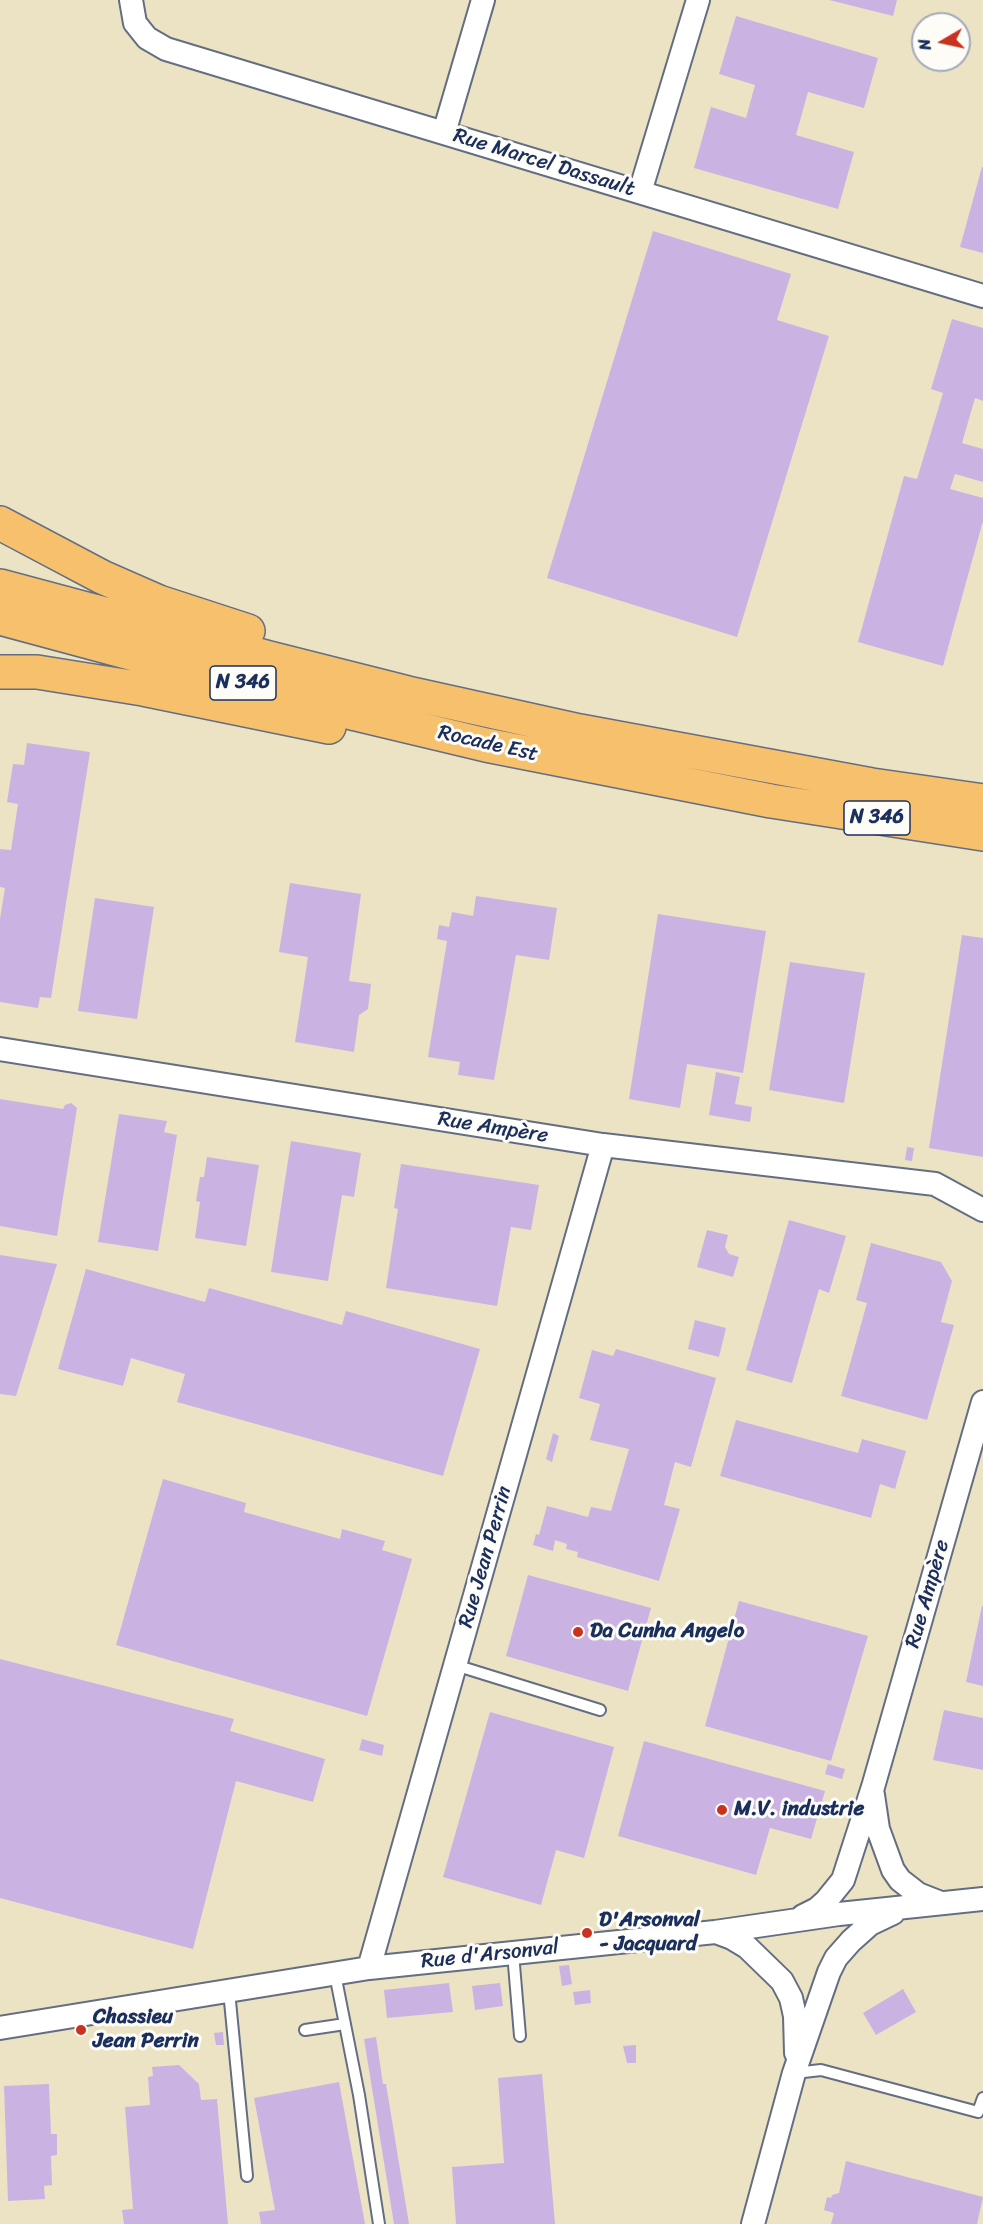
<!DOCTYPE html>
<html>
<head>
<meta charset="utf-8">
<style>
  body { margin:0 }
  #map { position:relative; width:983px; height:2224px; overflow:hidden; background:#ece3c4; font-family:Sriracha,sans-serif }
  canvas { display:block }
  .north { position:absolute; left:911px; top:12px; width:60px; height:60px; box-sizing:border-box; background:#fdfcf7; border:2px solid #a3aaba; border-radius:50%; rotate:261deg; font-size:16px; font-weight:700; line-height:24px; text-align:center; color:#1b2f5e }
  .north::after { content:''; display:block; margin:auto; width:21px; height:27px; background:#c8321e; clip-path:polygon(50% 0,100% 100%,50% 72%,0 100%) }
</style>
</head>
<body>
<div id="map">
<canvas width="983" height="2224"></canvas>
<div class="north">N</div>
</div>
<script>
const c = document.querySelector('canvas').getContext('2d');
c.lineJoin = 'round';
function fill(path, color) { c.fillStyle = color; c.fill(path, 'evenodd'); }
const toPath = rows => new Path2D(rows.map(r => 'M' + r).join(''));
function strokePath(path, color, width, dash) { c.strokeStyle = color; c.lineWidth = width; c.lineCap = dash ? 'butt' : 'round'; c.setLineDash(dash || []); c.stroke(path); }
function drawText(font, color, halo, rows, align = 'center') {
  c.font = font + ' Sriracha,sans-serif'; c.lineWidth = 6; c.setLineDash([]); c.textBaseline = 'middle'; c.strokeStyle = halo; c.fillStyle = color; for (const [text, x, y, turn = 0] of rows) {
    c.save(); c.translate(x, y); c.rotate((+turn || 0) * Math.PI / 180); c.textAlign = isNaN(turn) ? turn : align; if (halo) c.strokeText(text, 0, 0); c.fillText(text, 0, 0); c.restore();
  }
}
fill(toPath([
  [829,0,897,0,893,16],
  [736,16,878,58,864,108,808,92,796,135,854,152,838,209,694,168,711,107,746,118,755,85,719,74],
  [982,167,983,167,983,253,960,247],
  [653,231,791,274,777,320,829,336,737,637,547,578],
  [952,319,983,328,983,401,975,398,962,443,983,449,983,482,955,474,950,489,983,498,983,521,943,666,858,642,904,476,917,479,943,393,931,389],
  [27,743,90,752,51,998,40,997,38,1008,0,1002,0,919,5,888,0,887,0,849,11,850,18,804,7,802,13,764,24,765],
  [290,883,361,894,349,981,371,984,368,1009,359,1015,354,1052,295,1042,308,957,279,952],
  [476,896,557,908,549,960,516,955,494,1080,458,1075,460,1062,428,1057,447,941,437,939,439,925,449,927,452,912,473,916],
  [95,898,154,907,137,1019,78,1011],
  [658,914,766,931,743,1073,687,1064,680,1108,629,1099],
  [962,935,983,938,983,1157,929,1148],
  [790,962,865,973,844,1103,769,1090],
  [716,1072,740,1077,735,1104,752,1107,750,1122,709,1115],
  [0,1099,63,1109,65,1105,71,1103,77,1108,57,1236,0,1226],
  [119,1114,167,1121,164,1132,177,1135,158,1251,98,1242],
  [291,1141,361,1153,354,1197,342,1195,328,1281,271,1272],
  [907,1147,914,1148,912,1161,905,1160],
  [207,1157,259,1165,246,1246,195,1238,200,1202,196,1201,200,1177,204,1177],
  [401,1164,539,1185,531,1230,511,1227,497,1306,386,1288,398,1209,394,1208],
  [789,1220,846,1236,829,1293,819,1289,792,1383,746,1370],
  [707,1230,728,1235,725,1247,729,1254,739,1257,733,1277,697,1267],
  [871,1243,941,1262,952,1281,941,1322,954,1325,927,1420,841,1396,867,1303,856,1300],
  [0,1255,57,1264,16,1396,0,1394],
  [86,1269,205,1302,209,1288,342,1325,346,1311,480,1349,443,1476,177,1402,185,1374,131,1358,123,1386,58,1369],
  [695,1320,726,1328,719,1357,688,1349],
  [616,1349,716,1378,691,1467,675,1462,664,1505,680,1509,659,1581,577,1557,578,1552,566,1549,567,1544,555,1540,553,1551,533,1545,536,1534,539,1535,547,1506,588,1517,591,1507,611,1511,629,1449,590,1440,600,1404,579,1398,592,1350,613,1356],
  [736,1420,858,1453,862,1439,906,1451,895,1489,880,1484,871,1518,720,1476],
  [553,1433,559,1436,552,1462,546,1459],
  [163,1479,246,1503,244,1512,340,1539,342,1529,385,1541,382,1550,412,1559,367,1716,116,1645],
  [528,1575,651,1608,628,1691,506,1656],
  [739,1601,868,1636,831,1761,705,1726],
  [982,1606,983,1606,983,1686,966,1682],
  [0,1659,234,1719,230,1731,325,1759,313,1802,236,1781,193,1949,0,1898],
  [944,1710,983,1718,983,1770,933,1760],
  [490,1712,614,1747,584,1858,556,1850,541,1905,443,1877],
  [362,1739,384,1745,382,1756,359,1750],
  [644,1741,825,1791,811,1839,770,1828,756,1875,618,1836],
  [828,1764,845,1769,842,1779,825,1774],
  [569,1965,572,1984,562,1986,559,1966],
  [449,1983,453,2012,387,2018,384,1990],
  [500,1983,503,2006,475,2010,472,1986],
  [903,1989,916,2012,876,2035,863,2013],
  [590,1990,591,2003,575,2005,573,1992],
  [223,2032,224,2045,216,2045,214,2033],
  [376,2037,383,2084,386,2084,409,2224,394,2224,364,2039],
  [636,2045,636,2063,627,2063,623,2046],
  [179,2065,199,2084,201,2100,217,2099,228,2224,124,2224,122,2210,133,2209,125,2107,150,2105,148,2077,153,2076,152,2067],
  [542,2074,555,2224,456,2224,452,2167,504,2163,498,2078],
  [339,2082,365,2224,261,2224,259,2212,275,2210,254,2098],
  [49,2084,51,2134,57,2134,57,2155,51,2156,52,2185,44,2186,45,2199,8,2201,4,2086],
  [846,2161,983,2197,977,2224,831,2224,834,2213,824,2210,827,2197,831,2198,832,2195,839,2193]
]), '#cab3e3');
const service = toPath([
  [455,1665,600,1710],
  [513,1953,520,2036],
  [335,1974,359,2095,379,2224],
  [229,1991,247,2176],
  [305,2030,345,2024],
  [795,2073,821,2070,978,2112,983,2098]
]);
const minor = toPath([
  [131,0,135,23,147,38,166,49,983,296],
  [444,133,483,0],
  [640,192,698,0],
  [0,1049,603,1145,935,1184,983,1210],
  [873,1795,878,1829,893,1870,900,1880,918,1894,941,1903],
  [803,1916,817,1909,826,1901,843,1880,873,1787,983,1402],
  [716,1932,732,1938,747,1947,782,1981,791,1998,795,2016,796,2053],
  [369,1968,603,1145],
  [0,2028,369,1968,715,1932,839,1914,983,1899],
  [753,2224,794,2073,829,1972,836,1958,851,1941,870,1924,893,1913]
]);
const trunk = toPath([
  [0,523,102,577,159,602,248,631],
  [0,586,269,658,408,693,580,731,872,785,983,801],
  [0,618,356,714,486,745,771,801,983,834],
  [0,672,37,672,143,689,329,727]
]);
strokePath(service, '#646e82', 14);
strokePath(minor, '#646e82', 26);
strokePath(trunk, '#646e82', 36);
strokePath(service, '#fff', 10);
strokePath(minor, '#fff', 22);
strokePath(trunk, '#f7c06c', 33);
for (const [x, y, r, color] of [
  [578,1632,6,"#c8321e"],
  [722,1810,6,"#c8321e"],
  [587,1933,6,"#c8321e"],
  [81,2030,6,"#c8321e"]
]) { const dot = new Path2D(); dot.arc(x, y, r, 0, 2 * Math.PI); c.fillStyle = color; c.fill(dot); strokePath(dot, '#fdfcf7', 2); }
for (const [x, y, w] of [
  [243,683,66],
  [877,818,66]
]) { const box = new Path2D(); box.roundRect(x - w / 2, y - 17, w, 34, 4.5); c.fillStyle = '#fdfcf7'; c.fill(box); strokePath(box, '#1b2f5e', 1.5); }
drawText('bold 20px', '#1b2f5e', null, [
  ["N 346",243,683],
  ["N 346",877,818]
]);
drawText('21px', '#1b2f5e', '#fdfcf7', [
  ["Rue Marcel Dassault",544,163,17],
  ["Rocade Est",488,744,13],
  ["Rue Ampère",493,1128,9],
  ["Rue Jean Perrin",486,1557,-74],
  ["Rue Ampère",928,1594,-74],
  ["Rue d'Arsonval",490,1955,-6]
]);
drawText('bold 21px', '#1b2f5e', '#fdfcf7', [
  ["Da Cunha Angelo",590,1632],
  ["M.V. industrie",734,1810],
  ["D'Arsonval",599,1921],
  ["- Jacquard",599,1945],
  ["Chassieu",93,2018],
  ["Jean Perrin",93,2042]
], 'left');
</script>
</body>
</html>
